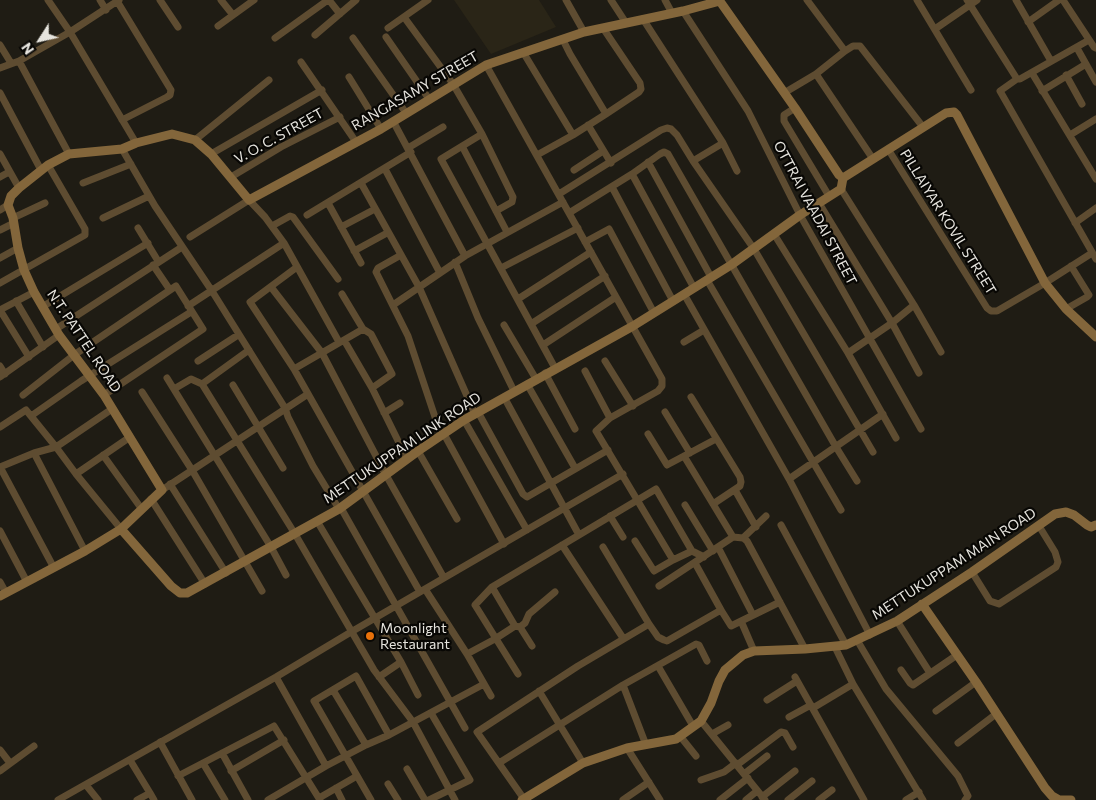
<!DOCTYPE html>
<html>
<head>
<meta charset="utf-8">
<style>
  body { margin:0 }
  #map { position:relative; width:1096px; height:800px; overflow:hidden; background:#1f1c14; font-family:Commissioner,sans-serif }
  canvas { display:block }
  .north { position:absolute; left:15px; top:15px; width:50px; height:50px; -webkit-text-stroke:4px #080704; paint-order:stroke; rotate:235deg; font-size:14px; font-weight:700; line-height:20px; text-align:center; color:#e6e4de }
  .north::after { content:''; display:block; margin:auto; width:18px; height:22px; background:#e6e4de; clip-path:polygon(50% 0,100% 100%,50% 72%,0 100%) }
</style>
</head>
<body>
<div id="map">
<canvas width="1096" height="800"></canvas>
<div class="north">N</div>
</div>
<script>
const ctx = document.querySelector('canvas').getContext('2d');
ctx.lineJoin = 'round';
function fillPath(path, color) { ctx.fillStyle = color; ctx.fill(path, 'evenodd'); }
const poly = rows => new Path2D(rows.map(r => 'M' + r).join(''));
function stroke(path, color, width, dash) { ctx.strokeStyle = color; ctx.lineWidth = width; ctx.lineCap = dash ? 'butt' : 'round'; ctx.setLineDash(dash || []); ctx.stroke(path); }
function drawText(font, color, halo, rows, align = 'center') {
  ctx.font = font + ' Commissioner,sans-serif'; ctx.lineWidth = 4.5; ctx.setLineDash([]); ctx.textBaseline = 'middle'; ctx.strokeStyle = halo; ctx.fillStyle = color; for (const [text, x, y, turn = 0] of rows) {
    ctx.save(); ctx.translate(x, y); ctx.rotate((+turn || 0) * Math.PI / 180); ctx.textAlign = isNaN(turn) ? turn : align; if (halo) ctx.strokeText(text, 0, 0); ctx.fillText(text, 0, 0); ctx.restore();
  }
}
fillPath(poly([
  [454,0,539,0,556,27,491,54]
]), '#2a2517');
stroke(poly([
  [48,0,70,32,136,143],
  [100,0,106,10],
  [160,0,178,27],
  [221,0,233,15],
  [329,0,340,14],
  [566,0,584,32],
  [611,0,626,23],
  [665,0,672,13],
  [807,0,845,51],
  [917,0,971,90],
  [967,0,1017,79],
  [1016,0,1051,61],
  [1063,0,1094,47,1096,48],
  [117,1,171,90,170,95,167,97,122,120],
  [683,11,748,111,800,215,921,429],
  [404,17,453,84,482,134,513,197,512,202,496,211],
  [643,19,723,143,737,171],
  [1028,22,1059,0],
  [218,26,254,0],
  [388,28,428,0],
  [935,29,977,0],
  [315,35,356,0],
  [386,37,429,99],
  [275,38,328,0],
  [353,38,406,113],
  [563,40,570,54,606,114],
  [1089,40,1020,79,1017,79,1000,91,1096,259],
  [0,45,11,63],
  [1077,48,1096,82],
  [523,52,573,135],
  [19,61,69,154],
  [301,62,356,142],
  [486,65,662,379,662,386,658,391,610,418,596,431,673,560,654,571,635,541],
  [0,68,19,61,70,32,119,0],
  [1032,73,1096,179],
  [816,74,873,159],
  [1066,75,1082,104],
  [349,77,381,129],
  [1042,91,1086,64],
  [0,93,41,170],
  [784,93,816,74,845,51,853,46,860,46,923,127],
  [795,108,784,115,784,121,829,196],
  [393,121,465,256],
  [588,125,611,163],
  [482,134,441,159,555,368],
  [1070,135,1096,119],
  [195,140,269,80],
  [462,146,507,232],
  [408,148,443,127],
  [122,149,155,206,212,291,285,408,288,417,313,466,339,509],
  [888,149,987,308,991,311,997,311,1045,283,1092,253],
  [0,154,19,188],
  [211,154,322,90],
  [537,155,573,135,606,114,639,92,641,89,640,83,603,28],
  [693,161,723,143],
  [648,162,711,277],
  [385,169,440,273],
  [574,170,603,151],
  [632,174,694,288],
  [0,177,9,172],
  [231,177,281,147,340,117],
  [83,183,131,164],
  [361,183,419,287,475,414],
  [612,187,673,301],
  [841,189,914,305,941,352],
  [559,194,661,130,667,128,671,129,677,135,693,161,754,249,873,452],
  [328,203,361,263],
  [819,203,892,323,919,373],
  [0,210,8,205],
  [569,213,632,174,660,154,664,152,668,154,836,447,857,481],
  [307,215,411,152],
  [13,218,45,203],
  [103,218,149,196],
  [1075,223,1096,208],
  [272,226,290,216,293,217,338,279],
  [341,227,375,209],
  [138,228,158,261],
  [0,230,14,223],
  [774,234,848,353,896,438],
  [190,237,249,200,265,217,284,243,339,342],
  [585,242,609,229,654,313],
  [354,251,387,233],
  [401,255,378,268,376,272,408,336,441,435],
  [0,258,18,248],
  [455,262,478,318,514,391],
  [153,265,170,290],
  [501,268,578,228],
  [707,280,841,510],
  [0,283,85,235,85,229,48,165],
  [271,287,322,353,386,475,444,578],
  [342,294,363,329,294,369,420,592],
  [684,294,789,479,870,635],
  [518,299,591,252],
  [16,301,43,347],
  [393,305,465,256,563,202],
  [188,306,284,243],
  [42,307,148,243],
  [1066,309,1087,297,1089,295,1071,266],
  [0,310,29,357],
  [0,310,34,292],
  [531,324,605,276],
  [504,325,536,379],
  [56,329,182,247],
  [363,329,371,334,392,374,372,388],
  [344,340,372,388,407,459],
  [684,342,704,330],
  [543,345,616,297],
  [848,353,892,323,914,305],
  [198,361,238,335],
  [605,361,633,406],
  [0,366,5,374],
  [294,369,250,302,297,267],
  [585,371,610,418],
  [545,373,575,429],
  [0,377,59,335],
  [167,378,271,547,286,575],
  [202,384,249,350],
  [527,384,575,468],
  [233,385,283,468],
  [174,389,191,379,202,384,295,534,374,670,413,722,455,800],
  [142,392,192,470,262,591],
  [23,395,74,355,176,286,203,329,104,395],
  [504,397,579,535],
  [691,397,740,477,741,482,740,486,713,504],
  [478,412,523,494,527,497,608,450],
  [665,412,690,453],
  [384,413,400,403],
  [31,416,81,381,191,312],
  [464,420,527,530],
  [0,427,26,410,56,447,76,474,121,529],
  [444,434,504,544],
  [648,434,667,465,716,439],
  [418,451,457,519],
  [34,453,85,551],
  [103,455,141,508],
  [684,456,733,537],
  [0,467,34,453,56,447,112,409],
  [0,467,54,568],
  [76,474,130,437],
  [789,479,883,414],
  [170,484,226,573],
  [162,490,308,394],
  [735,490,756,527],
  [151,499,205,584],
  [685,505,713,551],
  [341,508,465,728],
  [610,516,623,537],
  [317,521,401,662,418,695],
  [781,525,846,645],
  [0,531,27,582],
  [743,538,766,516],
  [562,545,623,638],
  [603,547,649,624,658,637,664,640,667,641,721,610,731,626,780,602],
  [718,547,753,615],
  [673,560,692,551],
  [695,563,721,610],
  [972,572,990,601,999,604,1056,567,1058,562,1055,552,1039,526],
  [0,582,6,593],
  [659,586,733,537,743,538,747,541,805,649],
  [492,587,515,626],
  [425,589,467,654,491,696],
  [741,621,754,651],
  [897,621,930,673],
  [520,627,525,623,529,614,555,592],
  [857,640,886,689,958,776,968,796,965,800],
  [835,647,853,684,923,800],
  [467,654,495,639,515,626,520,627,532,646],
  [658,666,693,726],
  [901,670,910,683,913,685,957,655],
  [518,674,475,605,492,587,656,489,692,551,704,557],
  [276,677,326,766],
  [379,677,401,662],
  [795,677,864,800],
  [623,685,646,745],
  [333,690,366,745],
  [539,691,583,763],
  [767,700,797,681],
  [813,708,853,684],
  [936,711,976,682],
  [789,717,811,705],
  [701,721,765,800],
  [712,734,728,725],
  [680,736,696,756],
  [160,742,192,800],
  [958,743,996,714],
  [627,748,660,800],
  [0,750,10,763],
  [222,753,248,800],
  [130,760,150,793],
  [203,763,225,800],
  [499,763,623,685,696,644,699,645,707,661],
  [737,765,781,732,785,733,793,747],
  [407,769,425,800],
  [0,771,34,746],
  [231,771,284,740],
  [744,774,767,756],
  [178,776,274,726,320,800],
  [701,780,724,772,736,763],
  [388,784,398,800],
  [86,785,98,800],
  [336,788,342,800],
  [762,797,795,771],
  [319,798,357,776],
  [524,799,477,732,578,666,649,624],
  [58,800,276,677,351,632,623,474],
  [137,800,150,793,154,800],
  [268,800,326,766,366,745,389,735,484,684],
  [371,800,314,701,356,676,389,735],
  [429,800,470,780,431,713],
  [623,800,649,782],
  [720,800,748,778],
  [746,800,757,791],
  [788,800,812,781],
  [819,800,832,790],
  [906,800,919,792]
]), '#5e4c31', 7);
stroke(poly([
  [719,0,795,108,839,175,843,178],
  [843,178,946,113,954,112,957,115,1045,283,1066,309,1096,337],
  [121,529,171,586,180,593,187,593,339,509,418,451,464,420,633,326,731,265,800,215,841,189,843,178],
  [0,596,85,551,121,529,162,490,104,395,59,335,34,292,24,270,18,248,13,218,8,205,11,196,19,188,48,165,69,154,122,149,136,143,172,134,195,140,211,154,249,200,381,129,486,65,584,32,683,11,720,1],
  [922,604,976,682,1045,788,1052,796,1059,800,1071,800],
  [522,800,583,763,627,748,676,739,701,721,711,703,719,681,725,670,743,655,754,651,805,649,846,645,897,621,972,572,1055,514,1066,512,1074,515,1087,525,1091,527,1096,525]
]), '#83663b', 9);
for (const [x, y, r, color] of [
  [370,636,5,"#e8710a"]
]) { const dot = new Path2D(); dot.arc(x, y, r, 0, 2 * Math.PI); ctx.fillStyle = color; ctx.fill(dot); stroke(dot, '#080704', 2); }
drawText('14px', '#e6e4de', '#080704', [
  ["RANGASAMY STREET",415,91,-30],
  ["V. O. C. STREET",279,136,-29],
  ["OTTRAI VAADAI STREET",815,213,62],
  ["PILLAIYAR KOVIL STREET",948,222,58],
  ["N.T. PATTEL ROAD",84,341,56],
  ["METTUKUPPAM LINK ROAD",402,448,-34],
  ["METTUKUPPAM MAIN ROAD",954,564,-33]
]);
drawText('14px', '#e6e4de', '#080704', [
  ["Moonlight",380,628],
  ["Restaurant",380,644]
], 'left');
</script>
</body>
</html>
